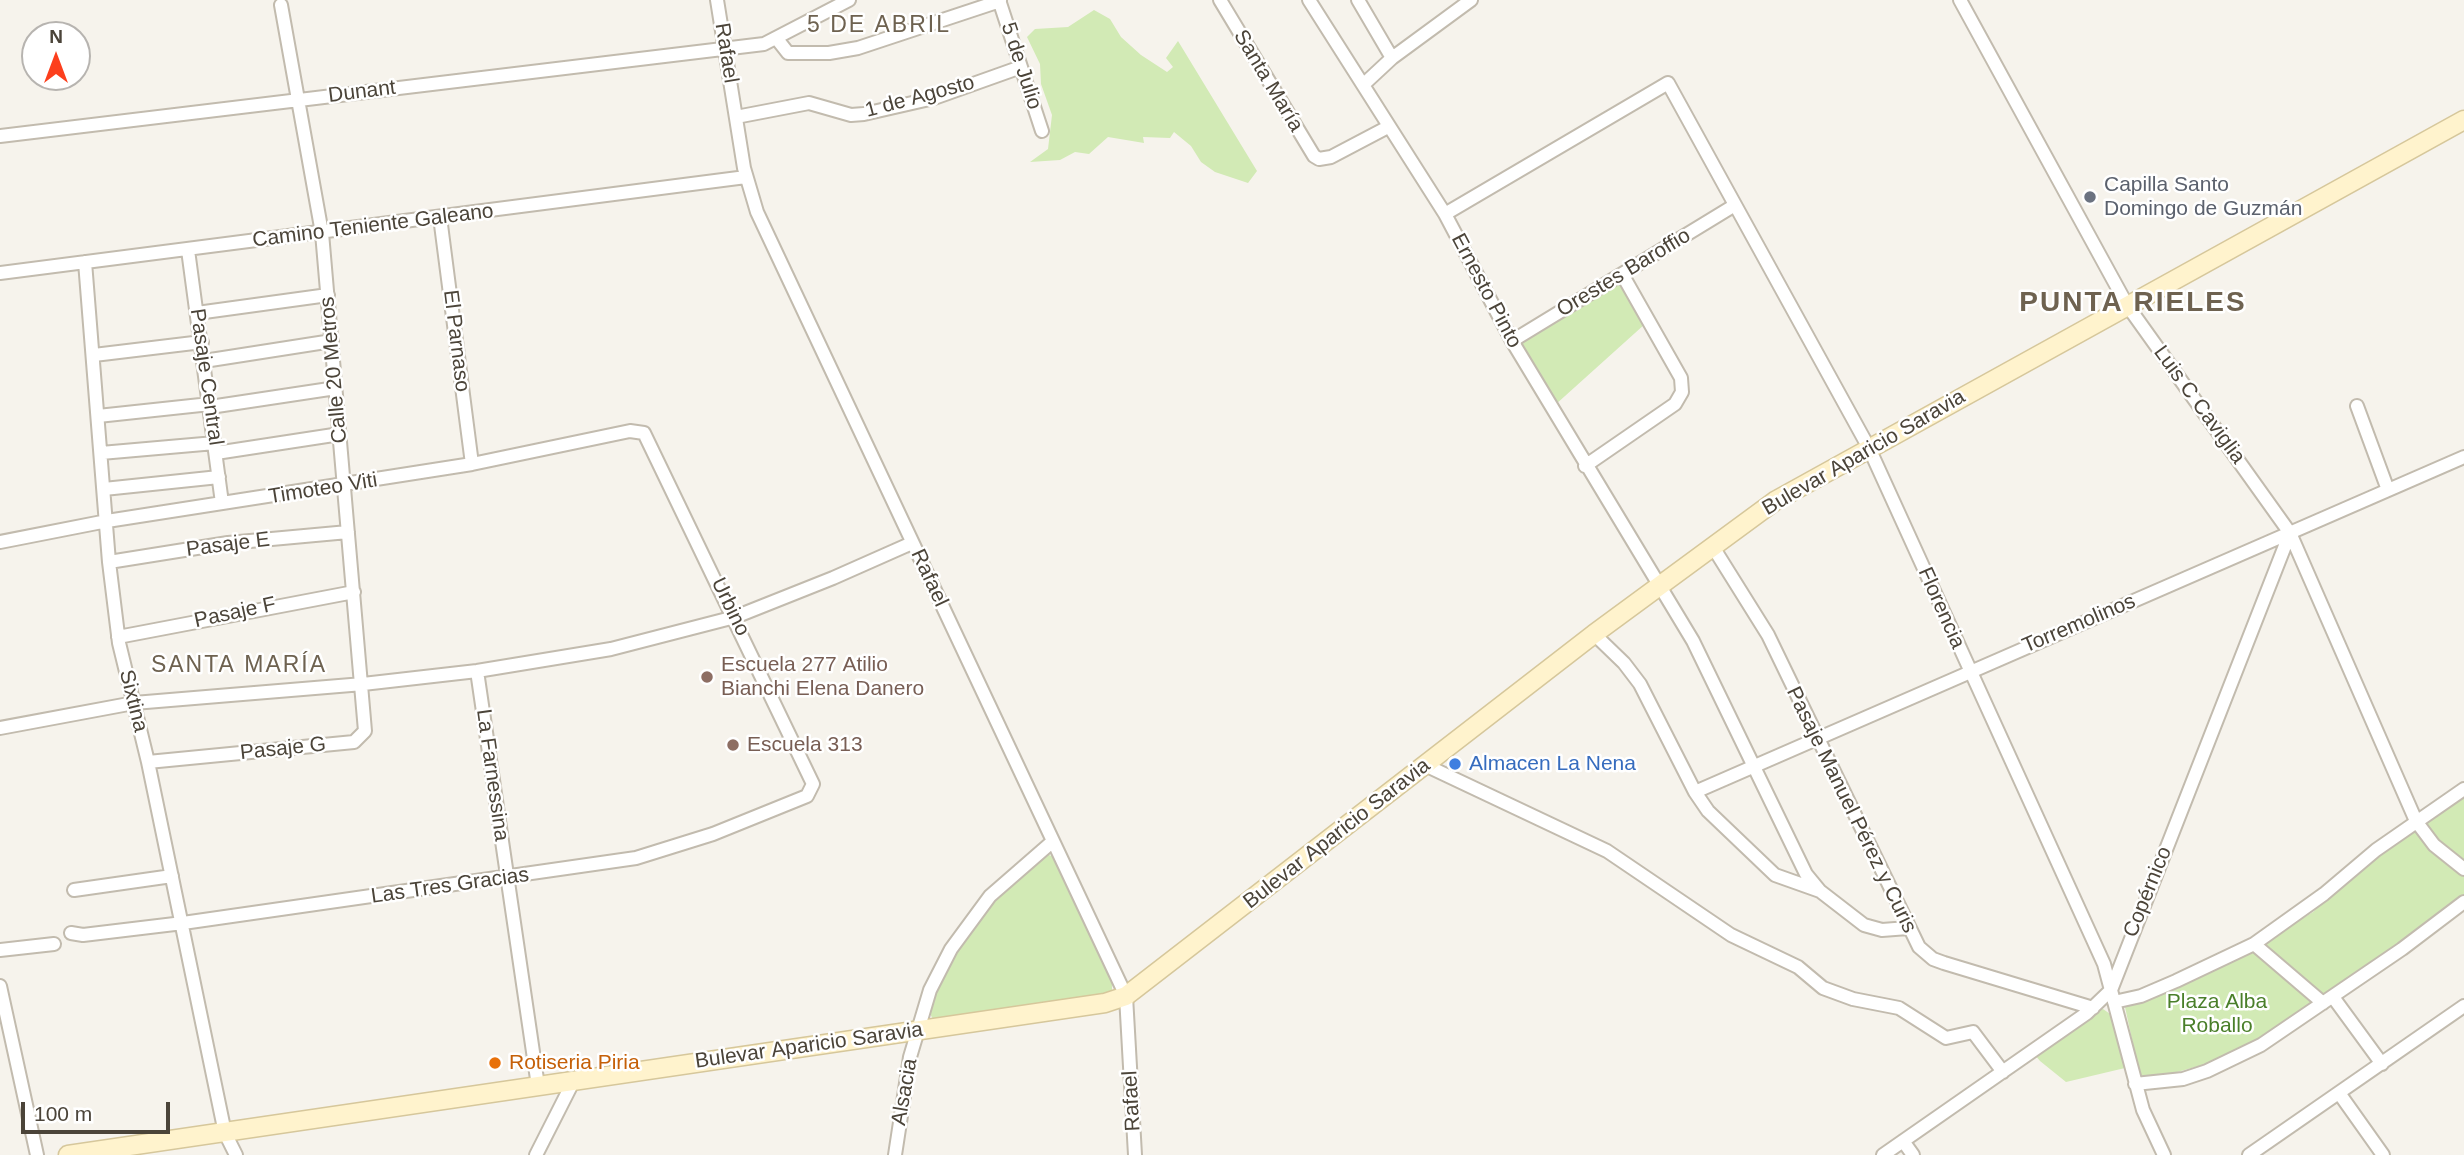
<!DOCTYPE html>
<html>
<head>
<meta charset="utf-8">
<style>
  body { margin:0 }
  #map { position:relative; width:2464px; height:1155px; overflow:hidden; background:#f6f3ec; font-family:Helvetica,sans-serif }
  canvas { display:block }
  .north { position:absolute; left:21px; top:21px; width:70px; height:70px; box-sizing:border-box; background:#fff; border:2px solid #b7b4b0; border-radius:50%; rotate:0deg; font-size:19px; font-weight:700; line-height:28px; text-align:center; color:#4b4439 }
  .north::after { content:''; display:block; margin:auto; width:24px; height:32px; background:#fc3f1d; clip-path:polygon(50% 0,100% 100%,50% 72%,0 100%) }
  .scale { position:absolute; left:21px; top:1102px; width:149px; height:32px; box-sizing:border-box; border:4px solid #4b4439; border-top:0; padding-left:9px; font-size:21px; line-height:24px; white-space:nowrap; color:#4b4439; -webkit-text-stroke:5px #fff; paint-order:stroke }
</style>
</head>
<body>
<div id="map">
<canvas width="2464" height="1155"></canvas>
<div class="north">N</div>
<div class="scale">100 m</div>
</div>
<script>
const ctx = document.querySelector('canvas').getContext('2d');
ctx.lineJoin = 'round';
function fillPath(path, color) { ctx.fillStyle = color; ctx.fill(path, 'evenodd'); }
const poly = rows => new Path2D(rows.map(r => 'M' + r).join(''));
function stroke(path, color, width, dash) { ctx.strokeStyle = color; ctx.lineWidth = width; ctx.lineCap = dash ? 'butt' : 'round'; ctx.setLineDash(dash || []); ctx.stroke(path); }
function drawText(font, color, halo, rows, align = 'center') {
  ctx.font = font + ' Helvetica,sans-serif'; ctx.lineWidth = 5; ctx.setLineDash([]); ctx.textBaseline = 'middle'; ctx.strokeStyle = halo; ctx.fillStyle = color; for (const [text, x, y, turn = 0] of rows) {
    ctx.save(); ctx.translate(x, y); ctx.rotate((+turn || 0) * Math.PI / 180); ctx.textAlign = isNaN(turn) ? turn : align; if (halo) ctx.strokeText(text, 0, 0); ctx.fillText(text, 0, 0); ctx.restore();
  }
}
fillPath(poly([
  [1094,10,1110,19,1121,37,1141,55,1167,72,1173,67,1166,58,1178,41,1257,171,1248,183,1215,172,1201,162,1191,146,1174,132,1170,138,1143,137,1144,143,1108,137,1089,154,1075,152,1060,160,1030,162,1048,149,1052,115,1041,84,1040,64,1027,37,1035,29,1068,27],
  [1621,282,1645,324,1555,405,1522,349,1522,340],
  [2464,795,2464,895,2272,1034,2206,1064,2152,1079,2140,1077,2125,1007,2250,951,2313,912,2331,893,2415,827],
  [1047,854,1056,858,1112,980,1112,992,1107,996,938,1022,933,1019,930,1014,932,1003,956,950,995,898],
  [2103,1009,2113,1016,2125,1068,2066,1082,2040,1061,2035,1055,2095,1010]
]), '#d2eab5');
const street = poly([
  [717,0,744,168,757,212,1126,996,1135,1155],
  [999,0,1042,131],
  [1220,0,1314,156,1319,159,1331,157,1388,127],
  [1309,0,1445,214,1512,341,1693,641,1806,874,1820,891],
  [1358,0,1392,58],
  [1960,0,2127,305,2290,533,2416,821,2434,845,2464,869],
  [777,39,788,53,829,53,858,48,1000,1],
  [1363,85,1392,58,1471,0],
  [736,117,809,103,851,115,864,114,934,98,1021,67],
  [0,136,764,44,849,0],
  [1445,214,1668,83,1869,448,2104,964,2143,1110,2164,1155],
  [440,217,472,464],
  [188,250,222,503],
  [85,262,109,562,119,643,148,762,225,1133,236,1155],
  [0,273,746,177],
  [197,313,328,295],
  [1512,341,1735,205],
  [94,355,202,342],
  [204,361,332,341],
  [2357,406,2388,490],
  [210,407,336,388],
  [98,416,210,404],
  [101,453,215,443],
  [216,453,340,434],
  [1585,466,1675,404,1682,392,1681,378,1622,274],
  [104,489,219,477],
  [0,542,107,521,472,464,630,431,644,433,813,784,807,796,713,834,636,858,183,923,83,935,71,933],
  [1713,547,1768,635,1919,947,1933,959,1944,963,2093,1008],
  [109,562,228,543,348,532],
  [1594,634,1624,663,1640,684,1695,792,1708,811,1775,875,1820,891,1864,925,1882,930,1908,928],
  [118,637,354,592],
  [477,671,538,1086],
  [0,728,134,703,363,684,477,671,611,649,735,617,833,578,912,543],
  [148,762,354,742,365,731,322,233,281,5],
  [1425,765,1607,851,1731,935,1798,967,1823,988,1853,999,1899,1008,1946,1038,1973,1032,2003,1072],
  [1695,792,2464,457],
  [74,890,172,876],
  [2254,944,2323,1003],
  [0,950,54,944],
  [0,986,37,1155],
  [2333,997,2382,1064],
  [2114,1002,2141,996,2176,981,2254,944,2324,894,2376,850,2464,789],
  [2135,1084,2183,1079,2207,1071,2261,1045,2402,949,2464,902],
  [2339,1093,2383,1155],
  [1903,1141,1913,1155],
  [536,1155,574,1080],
  [895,1155,910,1057,930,990,951,949,990,896,1052,842],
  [1883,1155,2087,1013,2111,990,2290,533],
  [2249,1155,2464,1006]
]);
const secondary = poly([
  [68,1155,1105,1003,1126,996,1594,634,1775,501,2464,120]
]);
stroke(street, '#c2bbae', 16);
stroke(secondary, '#d6c79b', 21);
stroke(street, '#fff', 12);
stroke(secondary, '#fff3cd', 18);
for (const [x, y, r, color] of [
  [2090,197,7,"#6b7280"],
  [707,677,7,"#8d6e63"],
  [733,745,7,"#8d6e63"],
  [1455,764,7,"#3f7fe0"],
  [495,1063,7,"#e8710a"]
]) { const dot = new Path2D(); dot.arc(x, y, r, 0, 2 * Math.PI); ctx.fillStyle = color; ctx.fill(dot); stroke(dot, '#fff', 2.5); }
drawText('21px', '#4b4439', '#fff', [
  ["Rafael",726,53,81],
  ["5 de Julio",1021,66,72],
  ["Santa María",1268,81,59],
  ["Dunant",362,92,-7],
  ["1 de Agosto",920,97,-15],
  ["Camino Teniente Galeano",373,226,-7],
  ["Orestes Baroffio",1624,273,-31],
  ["Ernesto Pinto",1486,291,62],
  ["El Parnaso",456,341,83],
  ["Calle 20 Metros",334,370,-95],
  ["Pasaje Central",206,377,82],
  ["Luis C Caviglia",2199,405,54],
  ["Bulevar Aparicio Saravia",1864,453,-30],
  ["Timoteo Viti",323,489,-9],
  ["Pasaje E",228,545,-7],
  ["Rafael",929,578,65],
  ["Urbino",730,607,64],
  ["Florencia",1941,608,66],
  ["Pasaje F",235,613,-12],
  ["Torremolinos",2079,624,-23],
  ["Sixtina",133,701,76],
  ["Pasaje G",283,749,-6],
  ["La Farnessina",492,775,82],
  ["Pasaje Manuel Pérez y Curis",1851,810,64],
  ["Bulevar Aparicio Saravia",1337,834,-38],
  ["Las Tres Gracias",450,886,-8],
  ["Copérnico",2148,892,-68],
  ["Bulevar Aparicio Saravia",809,1046,-8],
  ["Alsacia",905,1092,-80],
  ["Rafael",1132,1101,-93]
]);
drawText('21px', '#5b616d', '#fff', [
  ["Capilla Santo",2104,185],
  ["Domingo de Guzmán",2104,209]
], 'left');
drawText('21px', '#785e54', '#fff', [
  ["Escuela 277 Atilio",721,665],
  ["Bianchi Elena Danero",721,689],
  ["Escuela 313",747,745]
], 'left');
drawText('21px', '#366cbe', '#fff', [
  ["Almacen La Nena",1469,764]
], 'left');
drawText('21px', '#4a7f2a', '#fff', [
  ["Plaza Alba",2217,1002],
  ["Roballo",2217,1026]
]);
drawText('21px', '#c56008', '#fff', [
  ["Rotiseria Piria",509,1063]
], 'left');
ctx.letterSpacing = '2px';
drawText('23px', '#6e6250', '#fff', [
  ["5 DE ABRIL",879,26],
  ["SANTA MARÍA",239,666]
]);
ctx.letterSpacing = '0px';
ctx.letterSpacing = '2px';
drawText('bold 28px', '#6e6250', '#fff', [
  ["PUNTA RIELES",2133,303]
]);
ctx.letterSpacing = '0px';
</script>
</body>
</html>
